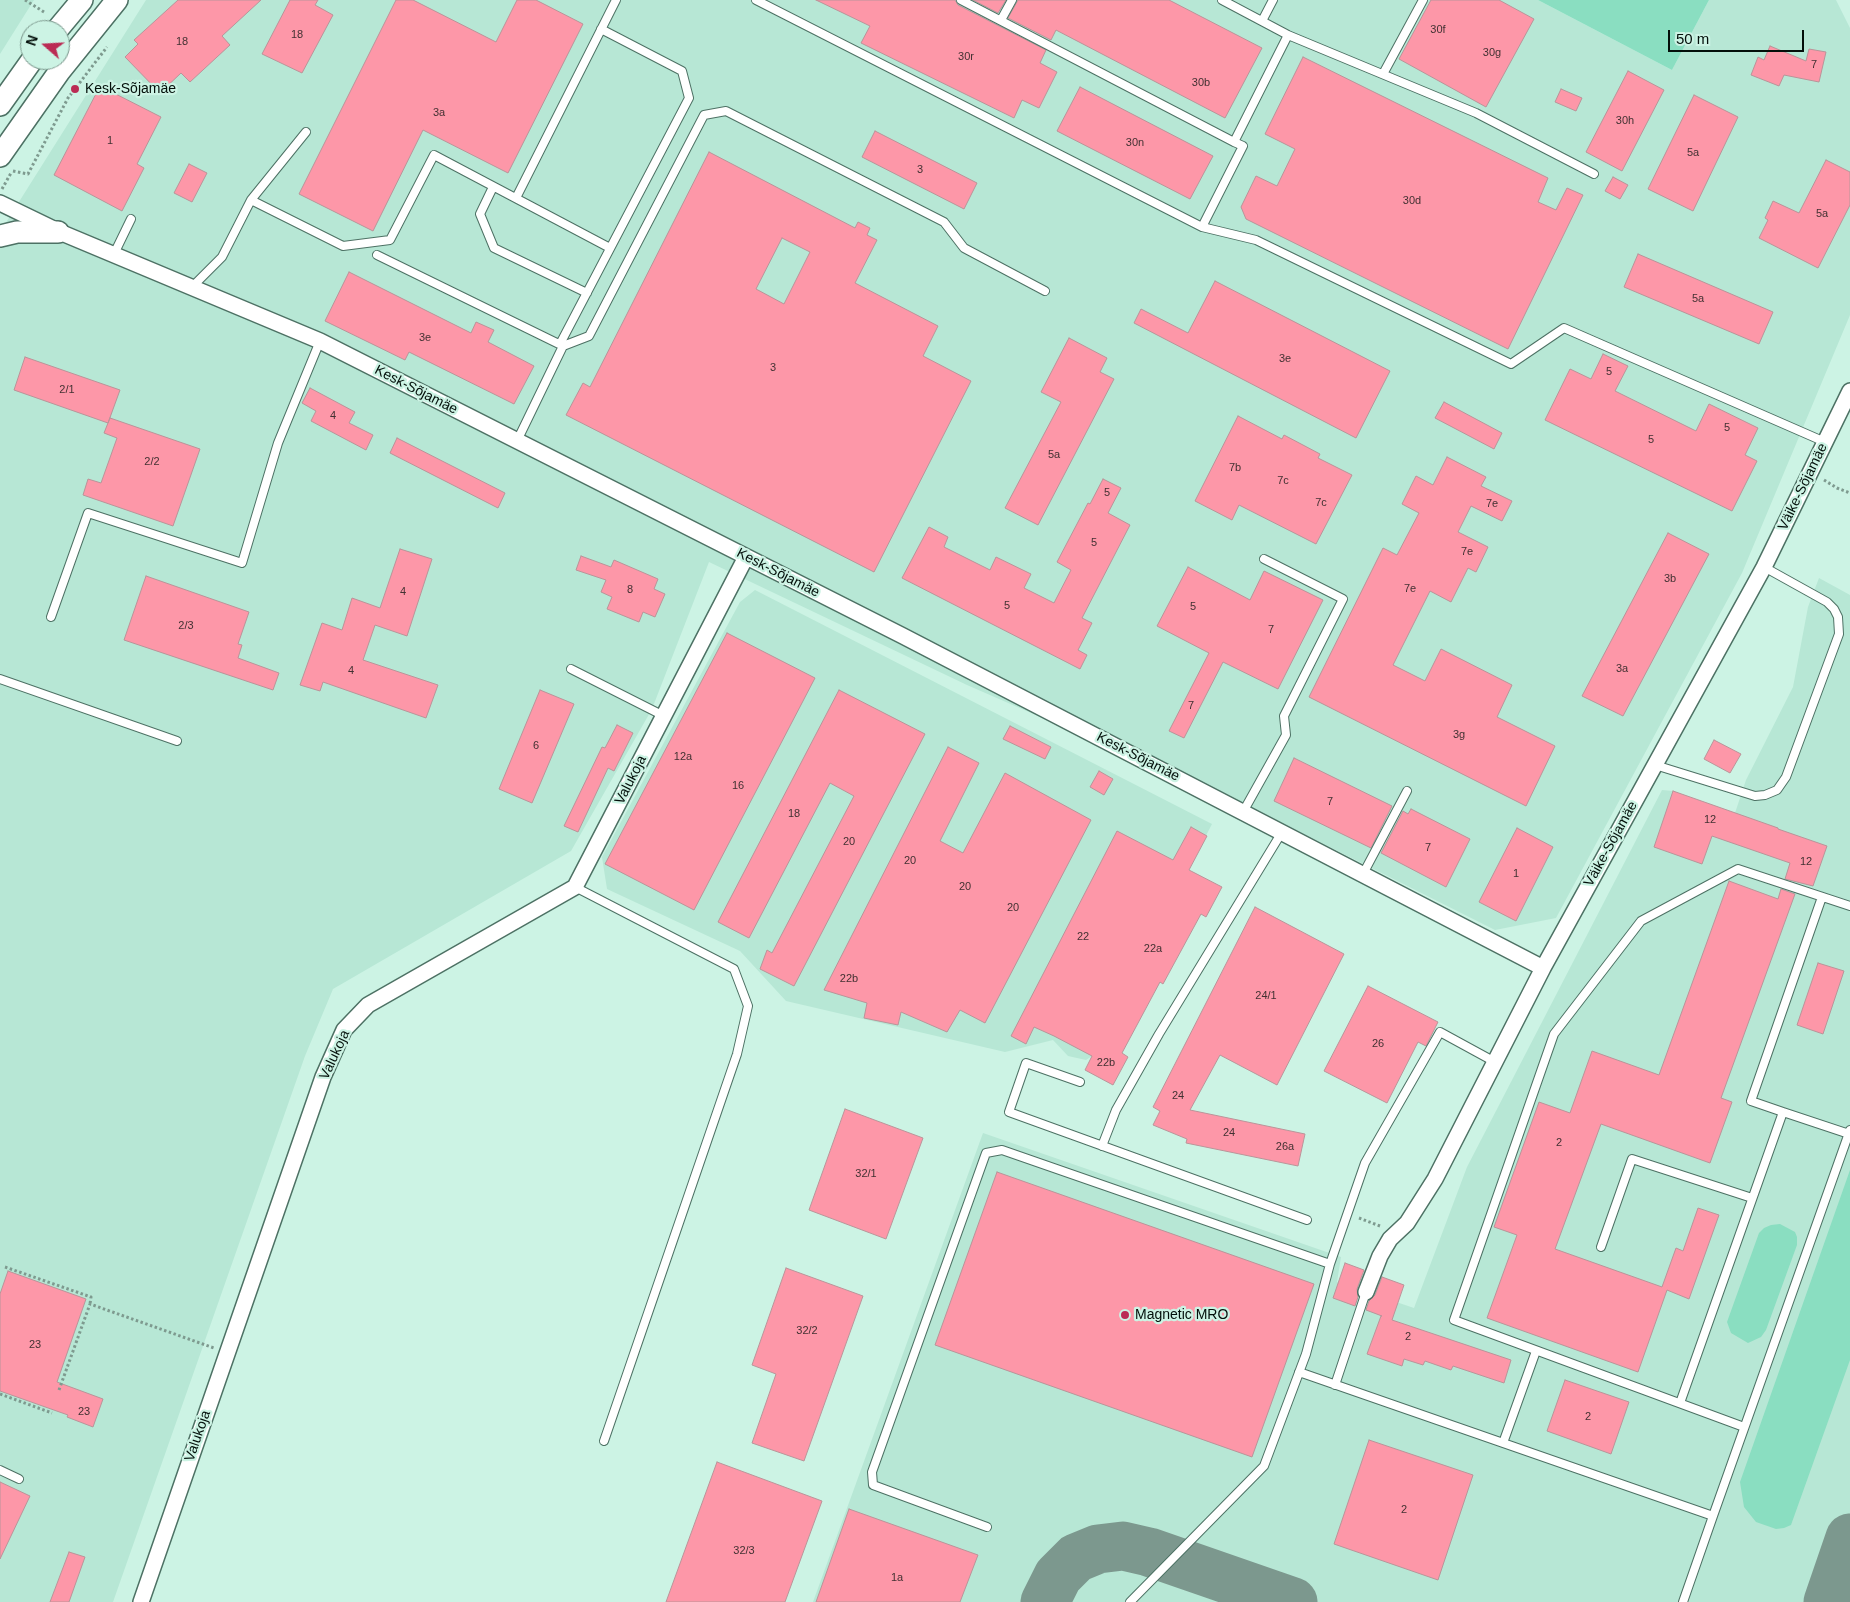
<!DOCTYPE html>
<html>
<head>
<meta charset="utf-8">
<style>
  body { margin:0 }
  #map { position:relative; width:1850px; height:1602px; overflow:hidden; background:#ccf3e4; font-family:Arial,sans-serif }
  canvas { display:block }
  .north { position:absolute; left:20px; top:20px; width:50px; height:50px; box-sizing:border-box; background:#ccf3e4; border:1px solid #7c988d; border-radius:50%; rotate:289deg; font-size:14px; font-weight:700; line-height:20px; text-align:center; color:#030f0a }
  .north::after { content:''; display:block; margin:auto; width:18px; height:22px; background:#bb2b54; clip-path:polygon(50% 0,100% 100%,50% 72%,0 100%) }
  .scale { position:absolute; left:1668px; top:30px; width:136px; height:22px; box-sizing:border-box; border:2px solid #030f0a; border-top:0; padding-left:6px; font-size:15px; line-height:18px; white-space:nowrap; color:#030f0a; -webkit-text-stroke:4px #ccf3e4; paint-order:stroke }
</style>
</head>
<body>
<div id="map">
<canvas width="1850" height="1602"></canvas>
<div class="north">N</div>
<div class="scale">50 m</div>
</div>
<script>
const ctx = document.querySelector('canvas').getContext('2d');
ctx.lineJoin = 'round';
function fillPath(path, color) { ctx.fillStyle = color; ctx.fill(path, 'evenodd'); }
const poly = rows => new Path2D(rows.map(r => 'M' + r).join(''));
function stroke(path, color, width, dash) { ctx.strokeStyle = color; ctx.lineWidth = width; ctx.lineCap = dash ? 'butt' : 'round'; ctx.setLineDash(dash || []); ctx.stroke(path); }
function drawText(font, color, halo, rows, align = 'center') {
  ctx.font = font + ' Arial,sans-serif'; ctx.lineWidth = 4.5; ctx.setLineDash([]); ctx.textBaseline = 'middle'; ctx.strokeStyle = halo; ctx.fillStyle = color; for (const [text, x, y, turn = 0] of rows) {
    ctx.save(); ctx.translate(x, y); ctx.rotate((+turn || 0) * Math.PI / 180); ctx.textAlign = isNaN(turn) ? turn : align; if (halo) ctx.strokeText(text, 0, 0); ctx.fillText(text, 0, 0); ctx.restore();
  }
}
fillPath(poly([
  [0,0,34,0,0,54],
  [146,0,1538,0,1672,70,1709,0,1836,0,1850,28,1850,315,1742,573,1556,918,1495,930,1276,820,967,685,709,562,652,709,571,851,333,989,305,1056,113,1602,0,1602,0,232],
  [1819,578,1850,595,1850,1602,813,1602,983,1133,1341,1257,1337,1282,1414,1308,1467,1167,1662,790,1673,791,1735,813,1746,780,1793,687,1808,607],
  [755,590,1212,824,1092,1056,1086,1060,1068,1056,1053,1040,1005,1052,786,1001,740,951,607,889,602,857,740,602]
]), '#b7e7d5');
fillPath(poly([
  [1538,0,1709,0,1672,70],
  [1850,1170,1850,1360,1791,1525,1784,1528,1776,1529,1756,1522,1744,1507,1740,1482],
  [1780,1224,1795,1232,1797,1237,1797,1245,1766,1330,1761,1337,1748,1343,1731,1333,1727,1322,1759,1233,1764,1228,1771,1225]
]), '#8adec1');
stroke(poly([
  [1045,1602,1058,1576,1076,1558,1098,1549,1123,1546,1149,1552,1293,1602],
  [1828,1602,1850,1538]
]), '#7c988e', 49);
const building = poly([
  [178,0,261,0,222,36,230,45,190,82,181,73,160,93,125,57,138,44,134,40,178,0],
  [290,0,318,0,315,5,333,15,302,73,262,54,290,0],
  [396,0,413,0,496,42,517,0,536,0,583,24,508,173,423,130,373,231,299,194,396,0],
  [816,0,955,0,958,5,1046,50,1040,63,1057,72,1039,108,1022,100,1014,118,861,43,870,26,816,0],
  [973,0,1006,0,998,13,973,0],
  [1018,0,1169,0,1262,48,1225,118,1056,30,1051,40,1008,18,1018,0],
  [1431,0,1499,0,1534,19,1486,107,1399,59,1431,0],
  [1770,46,1806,61,1809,49,1826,52,1819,82,1784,75,1779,86,1751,75,1758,57,1764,60,1770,46],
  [1303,57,1548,178,1538,202,1556,210,1567,188,1583,195,1508,349,1246,219,1241,207,1256,176,1277,186,1295,149,1265,134,1303,57],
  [1628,71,1664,90,1622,171,1586,152,1628,71],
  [100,86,161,117,137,164,144,168,122,211,54,175,100,86],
  [1080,87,1213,156,1190,199,1057,131,1080,87],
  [1561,89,1582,98,1576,111,1555,102,1561,89],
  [1694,95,1738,117,1693,211,1648,189,1694,95],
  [875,131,977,183,964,209,862,157,875,131],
  [709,152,855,228,858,222,870,228,867,235,877,240,855,283,938,326,923,356,971,381,874,572,566,415,583,383,590,387,709,152],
  [782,238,810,252,784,304,756,289,782,238],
  [1826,160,1850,172,1850,205,1818,268,1759,238,1768,220,1765,218,1773,201,1799,213,1826,160],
  [189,164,207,173,192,202,174,193,189,164],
  [1613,177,1628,185,1620,199,1605,191,1613,177],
  [1638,254,1773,312,1759,344,1624,287,1638,254],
  [349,272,471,333,476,322,494,330,488,342,534,366,514,404,409,352,405,360,325,321,349,272],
  [1215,281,1390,371,1356,438,1134,323,1141,309,1188,333,1215,281],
  [1069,338,1107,358,1100,372,1114,379,1038,525,1005,508,1061,402,1041,392,1069,338],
  [1603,354,1628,366,1615,391,1696,431,1709,404,1758,428,1745,455,1757,461,1732,511,1545,420,1570,369,1591,379,1603,354],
  [25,357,120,390,108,423,14,390,25,357],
  [310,388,355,412,349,423,373,435,366,450,311,421,316,411,302,403,310,388],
  [1444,402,1502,433,1494,449,1435,418,1444,402],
  [1238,416,1282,439,1284,435,1320,454,1318,458,1352,475,1316,544,1239,505,1232,520,1195,501,1238,416],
  [110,418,200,449,173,526,83,495,88,479,101,483,117,438,104,433,110,418],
  [397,438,505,493,498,508,390,453,397,438],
  [1447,457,1486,477,1481,486,1512,501,1502,521,1471,506,1458,532,1488,547,1476,572,1468,568,1451,602,1430,591,1393,665,1425,681,1441,649,1512,685,1497,717,1555,746,1526,806,1309,697,1383,548,1397,555,1419,513,1402,504,1416,476,1433,485,1447,457],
  [1103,479,1121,488,1108,513,1130,525,1082,618,1092,623,1078,650,1087,655,1080,669,902,578,929,527,948,537,944,547,990,570,996,557,1031,574,1024,588,1054,603,1071,570,1057,562,1088,503,1090,504,1103,479],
  [1668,533,1709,554,1623,716,1582,696,1668,533],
  [400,549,432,559,407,636,375,625,363,660,438,685,426,718,323,682,320,691,300,685,322,623,342,630,352,598,380,608,400,549],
  [581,556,611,567,614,560,658,579,654,589,665,594,655,617,643,612,639,622,607,609,612,597,601,592,606,580,576,570,581,556],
  [1188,567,1250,600,1264,571,1323,600,1278,689,1223,662,1184,738,1169,731,1209,653,1157,626,1188,567],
  [146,576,249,612,238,644,242,645,238,658,279,673,273,690,124,640,146,576],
  [727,633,815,678,694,910,605,864,727,633],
  [540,690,574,704,532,803,499,789,540,690],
  [839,690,925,734,794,986,760,969,767,950,772,953,854,796,830,783,749,938,718,922,839,690],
  [617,725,633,733,614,771,608,768,578,832,564,826,602,747,605,748,617,725],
  [1010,726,1051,747,1045,759,1003,739,1010,726],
  [1714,740,1741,754,1730,773,1704,759,1714,740],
  [948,747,979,763,940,841,963,853,1005,773,1091,820,985,1023,960,1010,947,1032,901,1012,898,1025,864,1018,867,1003,824,990,948,747],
  [1294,758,1392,806,1371,848,1274,801,1294,758],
  [1099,771,1113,779,1104,795,1090,787,1099,771],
  [1673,791,1778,828,1778,829,1827,846,1813,886,1785,879,1790,863,1712,836,1702,864,1654,847,1673,791],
  [1411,809,1470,839,1446,887,1381,853,1403,811,1408,814,1411,809],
  [1191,827,1207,836,1189,870,1222,887,1206,917,1201,914,1163,984,1160,982,1122,1053,1128,1057,1113,1085,1085,1070,1092,1056,1054,1036,1034,1027,1026,1044,1011,1036,1117,831,1173,860,1191,827],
  [1517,828,1553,847,1516,921,1479,902,1517,828],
  [1729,881,1778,899,1781,889,1795,894,1721,1098,1732,1102,1710,1163,1601,1124,1555,1249,1662,1287,1676,1248,1683,1251,1698,1208,1719,1215,1689,1299,1667,1290,1638,1372,1487,1318,1517,1235,1494,1227,1539,1102,1570,1113,1592,1051,1659,1075,1729,881],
  [1255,907,1344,954,1277,1085,1220,1055,1190,1110,1305,1134,1298,1166,1186,1143,1187,1139,1153,1125,1160,1111,1153,1107,1255,907],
  [1818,963,1844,971,1823,1034,1797,1025,1818,963],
  [1368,986,1438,1022,1426,1046,1418,1042,1387,1103,1324,1071,1368,986],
  [845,1109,923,1138,886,1239,809,1210,845,1109],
  [997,1172,1314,1284,1252,1457,935,1345,997,1172],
  [1345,1263,1364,1270,1357,1289,1358,1297,1355,1306,1333,1298,1345,1263],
  [786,1268,863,1296,804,1461,752,1443,776,1374,752,1365,786,1268],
  [8,1271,86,1299,57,1382,103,1399,93,1427,67,1417,68,1415,0,1391,0,1294,8,1271],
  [1382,1277,1404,1285,1392,1320,1511,1360,1504,1383,1453,1366,1451,1370,1425,1361,1423,1365,1404,1359,1402,1366,1367,1354,1381,1316,1382,1316,1366,1310,1369,1301,1375,1295,1382,1277],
  [1565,1380,1629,1402,1611,1454,1547,1431,1565,1380],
  [1369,1440,1473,1475,1438,1580,1334,1544,1369,1440],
  [717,1462,822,1501,785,1602,666,1602,717,1462],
  [0,1482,30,1496,0,1559,0,1482],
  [849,1509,978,1555,960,1602,816,1602,849,1509],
  [69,1552,85,1557,69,1602,50,1602,69,1552]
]);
fillPath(building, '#fd97a8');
stroke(building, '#ba9499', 1);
const lane = poly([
  [756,0,1202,227,1256,240,1511,364,1564,328,1825,442],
  [961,0,1234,142],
  [1222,0,1288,35,1476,113,1594,174],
  [1001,20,1012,0],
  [1262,21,1273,0],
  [1383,74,1423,0],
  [493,187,480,214,494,248,587,293],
  [516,198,616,0],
  [251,200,343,246,390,240,434,155,610,248],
  [1202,227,1243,146,1234,142,1288,35],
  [114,254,131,219],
  [377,255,563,346,517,441],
  [192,287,222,257,251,200,306,132],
  [560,344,689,98,682,71,601,29],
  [563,346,589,336,704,115,726,111,944,222,964,248,1045,291],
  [51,617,88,513,242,563,278,443,320,341],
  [571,669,664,716],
  [0,679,177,741],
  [1655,765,1755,796,1765,795,1777,790,1786,777,1839,634,1838,617,1834,609,1827,602,1764,567],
  [1243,812,1286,735,1284,716,1343,599,1264,559],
  [1363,874,1407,791],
  [575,887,734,969,748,1006,737,1054,604,1441],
  [1080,1082,1026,1063,1009,1112,1307,1220],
  [1783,1112,1751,1101,1822,897],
  [1102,1146,1116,1110,1159,1034,1282,832],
  [1601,1247,1632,1159,1752,1198],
  [1330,1264,1365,1163,1440,1032,1495,1062],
  [1299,1372,1713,1516,1850,1130],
  [1335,1385,1366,1292],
  [1680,1403,1783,1112,1849,1134],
  [1744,1427,1454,1320,1554,1034,1641,921,1738,869,1850,906],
  [1503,1443,1536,1351],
  [0,1470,19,1479],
  [987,1527,873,1485,872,1472,986,1153,1002,1150,1330,1264,1306,1354,1264,1466,1130,1602],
  [1683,1602,1713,1516]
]);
const street = poly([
  [0,203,62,233,320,341,903,636,1543,968],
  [1366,1292,1380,1256,1390,1239,1407,1223,1435,1179,1543,968,1764,567,1850,391],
  [141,1602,323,1077,344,1030,368,1005,575,887,746,557]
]);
const secondary = poly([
  [57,30,82,0],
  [0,105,32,60],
  [0,156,59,72,117,0],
  [0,236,17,232,58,232]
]);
stroke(lane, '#4d7164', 10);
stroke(street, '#4d7164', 18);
stroke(secondary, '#4d7164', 24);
stroke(poly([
  [25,0,44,12],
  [13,171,28,174,68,98,107,47],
  [2,189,11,173],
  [1824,480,1837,488,1850,493],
  [1359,1218,1380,1226],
  [5,1267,91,1297,90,1304],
  [59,1390,90,1304,214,1348],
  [0,1394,52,1413]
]), '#7e9a8f', 3, [2.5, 2.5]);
stroke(lane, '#fff', 8);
stroke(street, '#fff', 15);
stroke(secondary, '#fff', 21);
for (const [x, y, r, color] of [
  [75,89,5,"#bb2b54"],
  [1125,1315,5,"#bb2b54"]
]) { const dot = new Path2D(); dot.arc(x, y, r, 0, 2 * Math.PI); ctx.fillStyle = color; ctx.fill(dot); stroke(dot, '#ccf3e4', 2); }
drawText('11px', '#423132', null, [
  ["30f",1438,30],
  ["18",297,35],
  ["18",182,42],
  ["30g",1492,53],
  ["30r",966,57],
  ["7",1814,65],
  ["30b",1201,83],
  ["3a",439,113],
  ["30h",1625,121],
  ["1",110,141],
  ["30n",1135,143],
  ["5a",1693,153],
  ["3",920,170],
  ["30d",1412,201],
  ["5a",1822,214],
  ["5a",1698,299],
  ["3e",425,338],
  ["3e",1285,359],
  ["3",773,368],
  ["5",1609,372],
  ["2/1",67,390],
  ["4",333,416],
  ["5",1727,428],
  ["5",1651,440],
  ["5a",1054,455],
  ["2/2",152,462],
  ["7b",1235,468],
  ["7c",1283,481],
  ["5",1107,493],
  ["7c",1321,503],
  ["7e",1492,504],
  ["5",1094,543],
  ["7e",1467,552],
  ["3b",1670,579],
  ["7e",1410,589],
  ["8",630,590],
  ["4",403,592],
  ["5",1007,606],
  ["5",1193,607],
  ["2/3",186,626],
  ["7",1271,630],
  ["3a",1622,669],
  ["4",351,671],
  ["7",1191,706],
  ["3g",1459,735],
  ["6",536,746],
  ["12a",683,757],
  ["16",738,786],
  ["7",1330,802],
  ["18",794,814],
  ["12",1710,820],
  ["20",849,842],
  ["7",1428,848],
  ["20",910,861],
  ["12",1806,862],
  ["1",1516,874],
  ["20",965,887],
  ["20",1013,908],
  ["22",1083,937],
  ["22a",1153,949],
  ["22b",849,979],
  ["24/1",1266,996],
  ["26",1378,1044],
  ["22b",1106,1063],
  ["24",1178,1096],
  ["24",1229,1133],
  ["2",1559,1143],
  ["26a",1285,1147],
  ["32/1",866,1174],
  ["32/2",807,1331],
  ["2",1408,1337],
  ["23",35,1345],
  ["23",84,1412],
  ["2",1588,1417],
  ["2",1404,1510],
  ["32/3",744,1551],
  ["1a",897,1578]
]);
drawText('14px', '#030f0a', '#ccf3e4', [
  ["Kesk-Sõjamäe",85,89],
  ["Magnetic MRO",1135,1315]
], 'left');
drawText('14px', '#030f0a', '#ccf3e4', [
  ["Kesk-Sõjamäe",416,390,27],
  ["Väike-Sõjamäe",1803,487,-64],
  ["Kesk-Sõjamäe",778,573,27],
  ["Kesk-Sõjamäe",1138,757,27],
  ["Valukoja",631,780,-63],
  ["Väike-Sõjamäe",1611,844,-61],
  ["Valukoja",335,1055,-65],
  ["Valukoja",198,1436,-71]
]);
</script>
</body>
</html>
